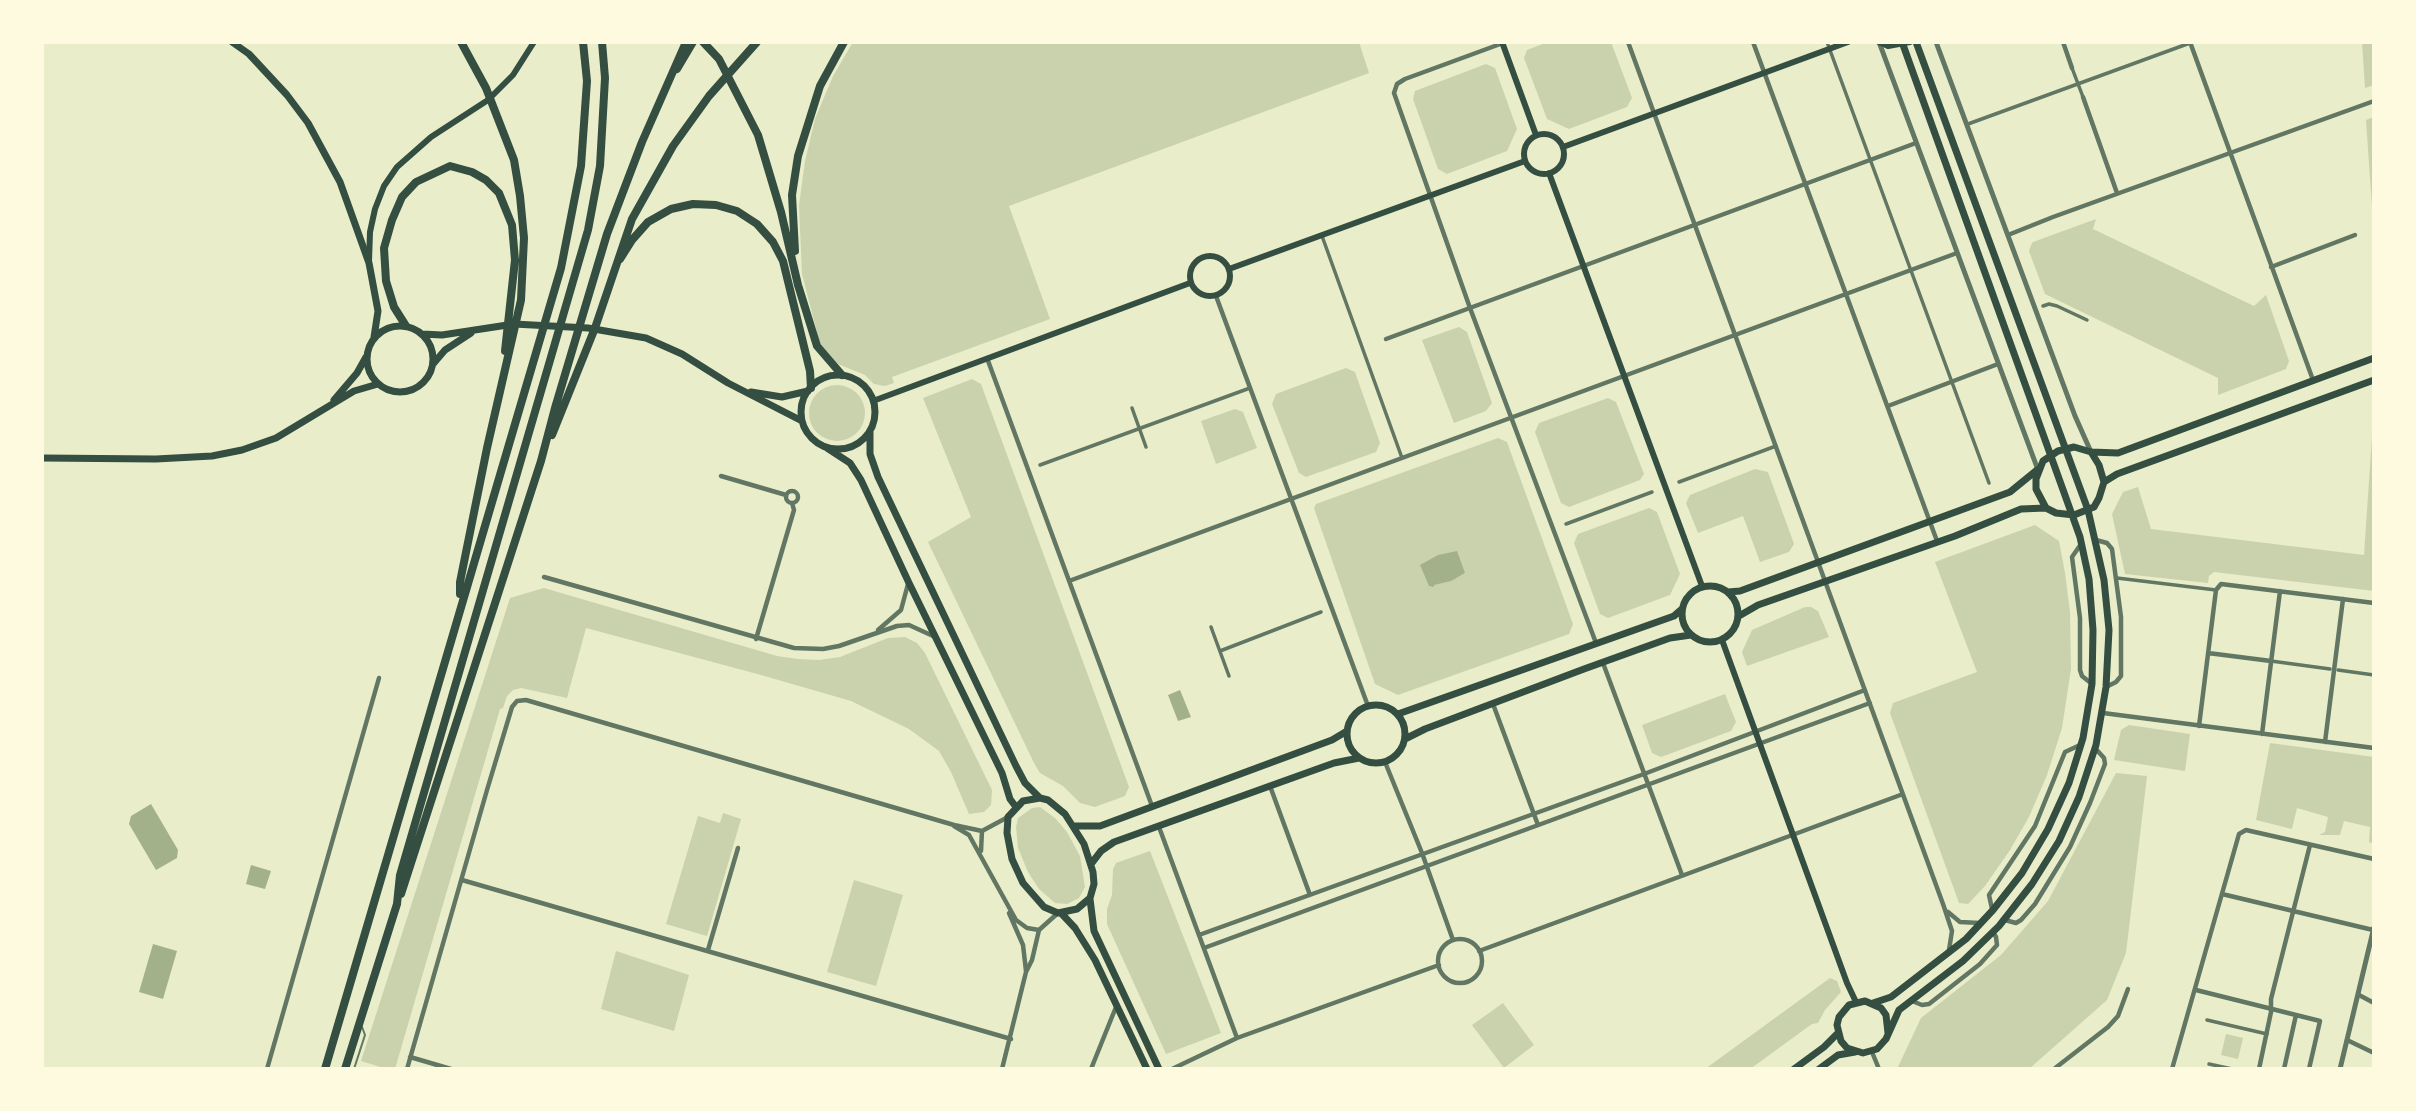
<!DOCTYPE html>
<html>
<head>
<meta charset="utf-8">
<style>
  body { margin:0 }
  #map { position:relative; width:2416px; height:1111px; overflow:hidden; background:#e9edc9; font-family:"DM Sans",sans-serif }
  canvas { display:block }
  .frame { position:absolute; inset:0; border:44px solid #fefae0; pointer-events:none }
</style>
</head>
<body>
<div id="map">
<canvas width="2416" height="1111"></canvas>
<div class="frame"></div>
</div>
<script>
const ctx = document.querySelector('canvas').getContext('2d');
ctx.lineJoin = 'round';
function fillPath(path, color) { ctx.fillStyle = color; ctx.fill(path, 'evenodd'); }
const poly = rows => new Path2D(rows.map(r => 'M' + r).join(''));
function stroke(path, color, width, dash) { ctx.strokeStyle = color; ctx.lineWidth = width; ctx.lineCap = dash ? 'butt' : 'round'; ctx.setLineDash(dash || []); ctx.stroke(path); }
fillPath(poly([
  [853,42,1359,42,1369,73,1009,206,1050,319,892,377,894,383,885,386,874,384,865,375,838,364,820,344,802,274,799,205,805,161,815,119,833,76],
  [1548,42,1611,42,1632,98,1627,107,1569,129,1547,119,1524,58,1527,50],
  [2362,42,2374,42,2374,85,2365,88],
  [1486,64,1495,68,1517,129,1507,151,1447,174,1438,169,1413,99,1415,91],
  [2374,117,2374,235,2366,120],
  [2096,219,2093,229,2254,306,2266,295,2289,361,2286,369,2218,395,2218,378,2045,294,2029,251,2031,245,2033,242],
  [1459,327,1467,332,1492,403,1486,411,1454,423,1422,340],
  [1346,368,1355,372,1380,443,1376,452,1306,477,1299,473,1272,404,1276,394],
  [972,379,981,384,1129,787,1125,796,1095,807,1080,803,1063,786,1040,773,1034,763,928,542,971,517,923,398],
  '809 413a28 28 0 1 1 56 0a28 28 0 1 1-56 0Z',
  [1608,398,1616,402,1644,474,1640,480,1569,507,1561,503,1535,432,1539,423],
  [2374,407,2374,591,2214,572,2209,576,2208,583,2125,574,2112,514,2123,492,2138,487,2151,529,2364,555],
  [1235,409,1243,412,1257,448,1216,464,1201,421],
  [1498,438,1507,442,1573,624,1569,634,1398,695,1375,684,1314,508,1316,504],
  [1755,469,1768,472,1794,544,1789,552,1760,562,1743,516,1698,533,1686,503,1690,495],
  [1649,508,1657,512,1680,574,1670,595,1608,618,1600,614,1574,543,1578,534],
  [2035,525,2059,541,2065,573,2070,612,2071,669,2062,728,2047,775,2029,817,2010,850,1985,886,1968,904,1959,903,1890,713,1893,703,1977,672,1935,562],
  [544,588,777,656,798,659,819,660,840,657,888,638,905,637,917,643,925,653,992,790,991,805,984,812,969,814,951,772,939,751,909,729,851,701,761,675,586,628,567,698,521,688,513,690,507,696,503,708,500,709,395,1069,387,1069,361,1061,510,598],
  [1805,607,1811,607,1818,611,1829,637,1747,666,1742,652,1752,630],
  [1725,694,1736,722,1731,731,1661,757,1652,753,1642,725],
  [2129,725,2190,734,2185,771,2114,760,2121,730],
  [2270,743,2374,757,2374,844,2369,842,2370,827,2344,821,2340,835,2319,835,2325,832,2328,817,2297,808,2292,829,2256,820],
  [2116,773,2147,776,2126,953,2107,1000,2029,1069,1897,1069,1921,1018,2001,955,2048,901],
  [1040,807,1055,818,1067,832,1080,856,1085,887,1079,898,1067,904,1055,903,1039,889,1028,872,1018,848,1016,827,1018,818,1032,808],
  [723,813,741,819,707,936,666,924,698,816,720,823],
  [1150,851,1221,1033,1166,1054,1107,924,1107,909,1112,895,1113,869,1116,863],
  [854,880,903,895,876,986,827,972],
  [616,951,689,975,674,1031,601,1009],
  [1830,978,1837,981,1841,992,1825,1010,1818,1023,1812,1024,1750,1069,1705,1069],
  [1503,1003,1534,1045,1504,1068,1472,1025],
  [2226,1034,2243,1038,2238,1059,2221,1055]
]), '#cad2ad');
fillPath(poly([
  [1457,551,1465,573,1451,581,1434,585,1434,587,1429,586,1420,565,1438,555],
  [1180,690,1191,717,1178,721,1168,695],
  [151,804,178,850,177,858,156,870,129,824,131,816],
  [251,865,271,871,265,889,246,884],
  [153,944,177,951,163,999,139,992]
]), '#a3b18a');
stroke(poly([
  [354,1069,365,1035,362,1027]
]), '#617663', 2);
stroke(poly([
  [1827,42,1989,483],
  [2072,68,2083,97],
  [1968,124,2190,43],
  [1322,236,1402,458],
  [2043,306,2049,304,2057,306,2087,320],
  [1132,408,1146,447],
  [1040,465,1250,388],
  [1679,482,1776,446],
  [1566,524,1652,492],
  [2117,578,2216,590],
  [1211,627,1229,676],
  [1220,651,1321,612],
  [2271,661,2330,669],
  [2338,670,2374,675],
  [2207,1020,2267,1034],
  [2209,1064,2232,1069]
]), '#617663', 3.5);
stroke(poly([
  [1628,42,1943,904,1952,931,1949,950],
  [1753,42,1937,541],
  [2063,42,2072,68],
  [2190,42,2313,380],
  [1503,43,1405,79,1397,84,1394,93,1470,308,1596,643],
  [2083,97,2117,193],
  [2008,235,2053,217,2374,101],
  [2271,267,2355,235],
  [1216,296,1368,706],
  [1386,339,1916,143],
  [987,358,1152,806],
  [1888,406,1998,364],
  [721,476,786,495],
  '786 497a6 6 0 1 1 12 0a6 6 0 1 1-12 0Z',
  [2096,540,2107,543,2112,549,2121,617,2121,676,2116,682,2106,687],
  [2081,544,2072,557,2080,618,2080,670,2082,676,2092,684],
  [544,577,794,648,823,649,839,646,897,626,909,625,933,636],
  [1069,581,1957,253],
  [878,630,901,610,908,584],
  [756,639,794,510,792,503],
  [2208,653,2271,661],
  [1603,663,1682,875],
  [1493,704,1538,825],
  [2103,713,2374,748],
  [2199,726,2216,590,2221,584,2374,603],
  [2262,734,2280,591],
  [2325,742,2343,599],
  [1385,762,1422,853,1453,940],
  [1270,786,1310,895],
  [954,826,969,835,1016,920,1027,928,1039,930],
  [1159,827,1237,1038],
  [981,851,982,831],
  [462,880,1011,1039],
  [2222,894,2373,930],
  [1992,909,1989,895,2035,826,2065,752,2080,745],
  [1948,912,1960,922,1980,923],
  [1009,913,1023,945,1026,971],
  [2005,920,2016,923,2021,920,2035,904,2070,847,2090,803,2105,764,2104,758,2095,748],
  [1199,935,1644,774,1865,690],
  '1438 961a22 22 0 1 1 44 0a22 22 0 1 1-44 0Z',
  [1204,948,1870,703],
  [708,950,738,848],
  [1479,951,1903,794],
  [2196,990,2320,1021,2309,1069],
  [2359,995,2374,1003],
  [1912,1001,1922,1005,1929,1004,1980,964,1997,945,1996,937,1993,932],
  [2347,1040,2374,1053],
  [1872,1052,1879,1069],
  [410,1057,451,1069],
  [267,1069,379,678],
  [407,1069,487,790,512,707,517,701,526,700,954,825,982,831,1008,817],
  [1002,1069,1026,972,1032,960,1039,930,1058,913],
  [1091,1069,1116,1007],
  [1172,1069,1237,1038,1439,965],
  [2054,1069,2108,1027,2118,1016,2128,989],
  [2172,1069,2239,834,2246,830,2374,859],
  [2259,1069,2271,1012,2271,999,2310,845],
  [2284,1069,2296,1015]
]), '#617663', 4.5);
stroke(poly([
  [1879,42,2038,470],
  [1936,42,2075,416,2091,452],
  [2340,1069,2374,927]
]), '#617663', 5);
stroke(poly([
  [1502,42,1536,135],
  [1879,42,1888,46,1910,42],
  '1524 154a20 20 0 1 1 40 0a20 20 0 1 1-40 0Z',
  [1563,147,1848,42],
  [1549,173,1702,586],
  '1190 276a20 20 0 1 1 40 0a20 20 0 1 1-40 0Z',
  [369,261,370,232,375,209,384,186,397,167,431,137,488,100,513,75,534,42],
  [1229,269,1525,161],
  [873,401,1190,283],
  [1722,640,1847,983,1856,1002]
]), '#344e41', 6);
stroke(poly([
  [232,42,249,54,287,95,308,123,340,182,369,263,378,311,374,337],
  '367 359a33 33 0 1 1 66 0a33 33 0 1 1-66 0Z',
  [422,334,442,335,514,324,588,328,646,338,682,354,728,383,802,421],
  [433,364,445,350,471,333],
  '801 412a37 37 0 1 1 74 0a37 37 0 1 1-74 0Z',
  [751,392,782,397,808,391],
  [334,400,357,373,366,357],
  [870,432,870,454,878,477,1016,766,1025,783,1040,798],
  [827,448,850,463,861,480,909,583,1002,773,1010,799,1016,807],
  [2091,452,2099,465,2104,482,2099,498,2094,507,2074,515,2056,513,2046,508,2036,489,2036,479,2043,461,2058,451,2074,447,2091,452,2118,453,2374,358],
  [42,458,156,459,212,456,242,450,276,438,354,391,378,384],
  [2104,482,2117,474,2374,380],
  '1682 614a28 28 0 1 1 56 0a28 28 0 1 1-56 0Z',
  [1728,592,1740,591,2010,492,2037,470],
  [1739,616,1758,605,1955,536,2021,509,2046,508],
  '1347 734a29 29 0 1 1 58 0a29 29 0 1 1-58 0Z',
  [1398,714,1674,616,1682,609],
  [1405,739,1425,729,1584,669,1670,638,1691,635],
  [1040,798,1048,800,1065,814,1084,844,1093,872,1094,884,1090,898,1077,909,1058,913,1044,907,1023,883,1012,859,1007,833,1008,817,1023,801,1040,798],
  [1074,826,1100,826,1332,740,1347,731],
  [1091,864,1101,851,1114,842,1334,763,1359,758],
  [1090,899,1094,931,1159,1069],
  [1061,913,1075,928,1095,960,1147,1069],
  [1873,1003,1891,997,1966,939,1993,910,2022,873,2048,829,2069,783,2083,738,2092,684,2093,630,2089,579,2080,537,1902,42],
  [1888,1033,1886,1015,1881,1008,1865,1001,1849,1005,1839,1017,1837,1025,1841,1041,1847,1048,1863,1053,1877,1049,1886,1039,1899,1010,1963,961,1999,926,2032,884,2059,841,2079,797,2096,745,2106,687,2109,630,2104,580,2088,510,1916,42],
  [1794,1069,1824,1047,1838,1033],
  [1819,1069,1838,1055,1855,1052]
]), '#344e41', 7);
stroke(poly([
  [703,42,719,59,758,135,781,212,798,285,817,346,842,375],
  [677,69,693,42],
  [795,251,792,195,798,156,820,86,844,42],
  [620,259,632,240,648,222,671,209,693,204,716,205,737,211,757,224,773,242,783,261,810,371,811,388],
  [406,326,394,307,386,281,384,248,392,220,402,197,416,182,450,166,472,172,486,180,499,193,512,225,515,260,505,351],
  [552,435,595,328,632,219,673,146,709,96,757,42],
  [460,594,460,582,487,448,521,300,524,238,520,196,514,160,486,88,461,42],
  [401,894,541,461,555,408,607,234,642,142,686,42],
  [325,1069,561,268,581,166,587,81,583,42],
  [345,1069,397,904,400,875,588,230,600,166,605,78,602,42]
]), '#344e41', 8);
</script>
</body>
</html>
